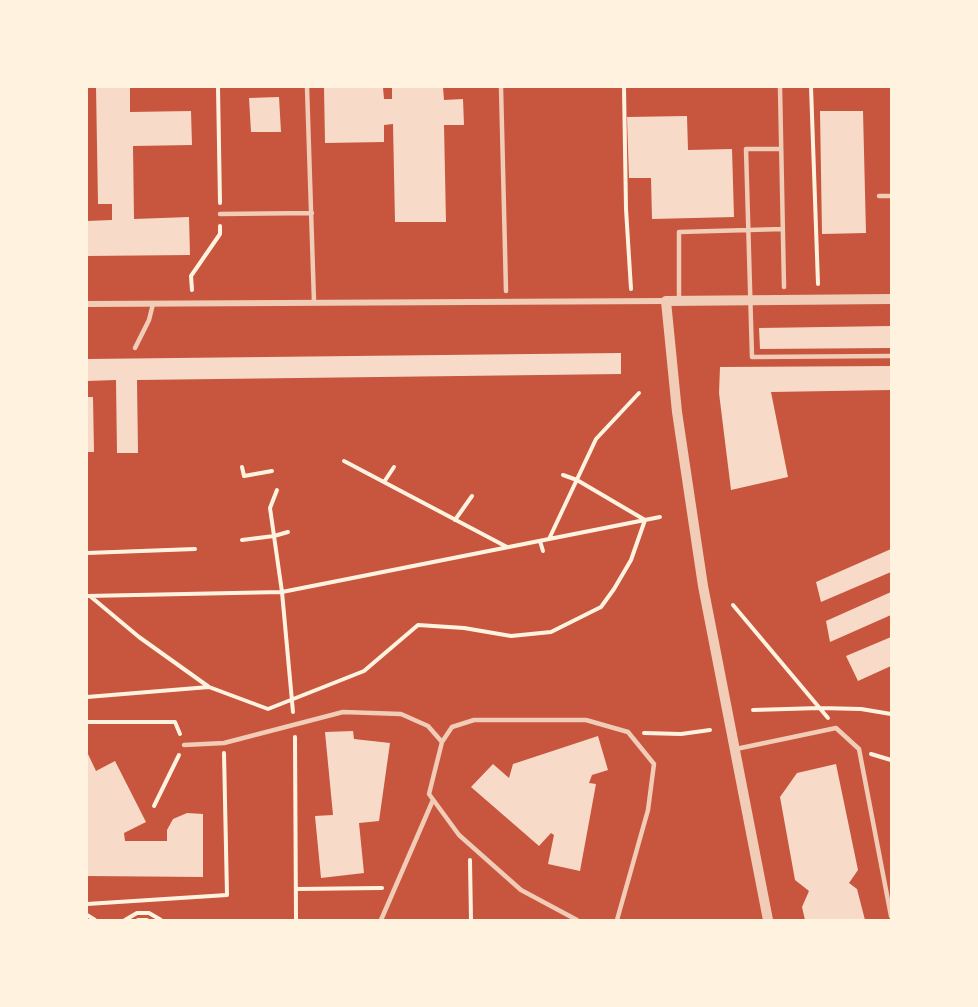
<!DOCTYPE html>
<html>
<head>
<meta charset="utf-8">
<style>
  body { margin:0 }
  #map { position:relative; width:978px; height:1007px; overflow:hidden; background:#c8553d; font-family:"Roboto Condensed",sans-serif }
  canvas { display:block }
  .frame { position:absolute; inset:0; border:88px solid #fff3e0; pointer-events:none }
</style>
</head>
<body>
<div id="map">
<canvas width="978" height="1007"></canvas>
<div class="frame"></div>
</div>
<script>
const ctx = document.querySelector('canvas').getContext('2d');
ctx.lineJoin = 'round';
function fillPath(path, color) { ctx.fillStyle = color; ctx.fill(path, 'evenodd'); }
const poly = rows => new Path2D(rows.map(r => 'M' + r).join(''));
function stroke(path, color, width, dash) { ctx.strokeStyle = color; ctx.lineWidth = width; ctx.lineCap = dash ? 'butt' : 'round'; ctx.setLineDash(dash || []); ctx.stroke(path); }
fillPath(poly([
  [96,87,130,87,130,112,191,111,192,145,133,146,134,219,189,217,190,255,87,256,87,221,112,220,112,204,98,204],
  [324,87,383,87,384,99,392,99,392,87,443,87,444,100,463,99,464,125,444,125,446,222,395,222,393,124,384,125,384,142,325,143],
  [279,97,281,132,251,132,249,98],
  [820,111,863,111,866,233,822,234],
  [687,116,688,150,732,149,734,217,652,219,651,178,629,178,627,117],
  [891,326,891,348,760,349,759,328],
  [621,353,621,374,137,380,138,453,117,453,116,380,87,381,87,359],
  [891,366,891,390,771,392,788,477,731,490,719,393,720,367],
  [87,397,93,397,94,452,87,452],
  [891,549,891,572,821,602,816,582],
  [891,592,891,615,830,642,826,621],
  [891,637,891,666,858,681,846,656],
  [353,731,354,739,390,743,379,821,359,823,364,873,321,878,315,816,333,815,325,732],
  [598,736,608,770,592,775,589,783,596,784,580,871,548,864,554,835,551,833,539,846,471,787,493,764,509,778,513,764],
  [87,752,96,771,115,761,146,822,124,833,125,841,167,841,167,830,173,819,187,813,203,814,203,877,87,876],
  [836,764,858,870,849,883,857,889,865,920,805,920,802,907,809,891,795,880,780,797,797,773]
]), '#f7dbc8');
stroke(poly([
  [218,87,220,203],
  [624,87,626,209,631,289],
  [811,87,818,284],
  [192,290,191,276,220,234,220,226],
  [344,461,507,547],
  [242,467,244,476,272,471],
  [384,482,394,467],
  [277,490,270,508,282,592,293,712],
  [455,520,472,496],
  [549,539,596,439,639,393],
  [242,540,274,536,288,532],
  [540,541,543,551],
  [87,553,195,549],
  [87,596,282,592,660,517],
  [90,596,139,637,209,687,268,709,364,671,418,625,464,628,511,636,551,632,601,607,614,589,631,560,645,520,577,480,563,475],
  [733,605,828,718],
  [87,697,209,687],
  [753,710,820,708,861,709,891,714],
  [87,722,175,722,180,734],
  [644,733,681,734,710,730],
  [295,737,296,920],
  [871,754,891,760],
  [154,806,179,755],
  [470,860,471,920],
  [296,889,382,888],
  [87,904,227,895,224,753],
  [87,915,95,920],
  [125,920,137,913,149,913,161,920],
  [138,920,147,920]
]), '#fff3e0', 4);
stroke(poly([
  [307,87,314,302],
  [501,87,506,291],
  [780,87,784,287],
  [781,149,746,149,752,357,891,356],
  [879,196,891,196],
  [220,214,312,213],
  [679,301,679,232,783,229],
  [135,348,149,320,153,304],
  [442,742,452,727,474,720,586,720,628,732,654,764,648,810,617,920],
  [184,745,224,743,343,712,401,714,428,726,442,742,429,794,459,835,521,890,577,920],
  [736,749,836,728,859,749,891,916],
  [381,920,433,800]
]), '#f1ccb7', 4.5);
stroke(poly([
  [87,304,666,301]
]), '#f1ccb7', 6);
stroke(poly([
  [768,920,703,586,677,412,666,301,891,299]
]), '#f1ccb7', 10);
</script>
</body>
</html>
